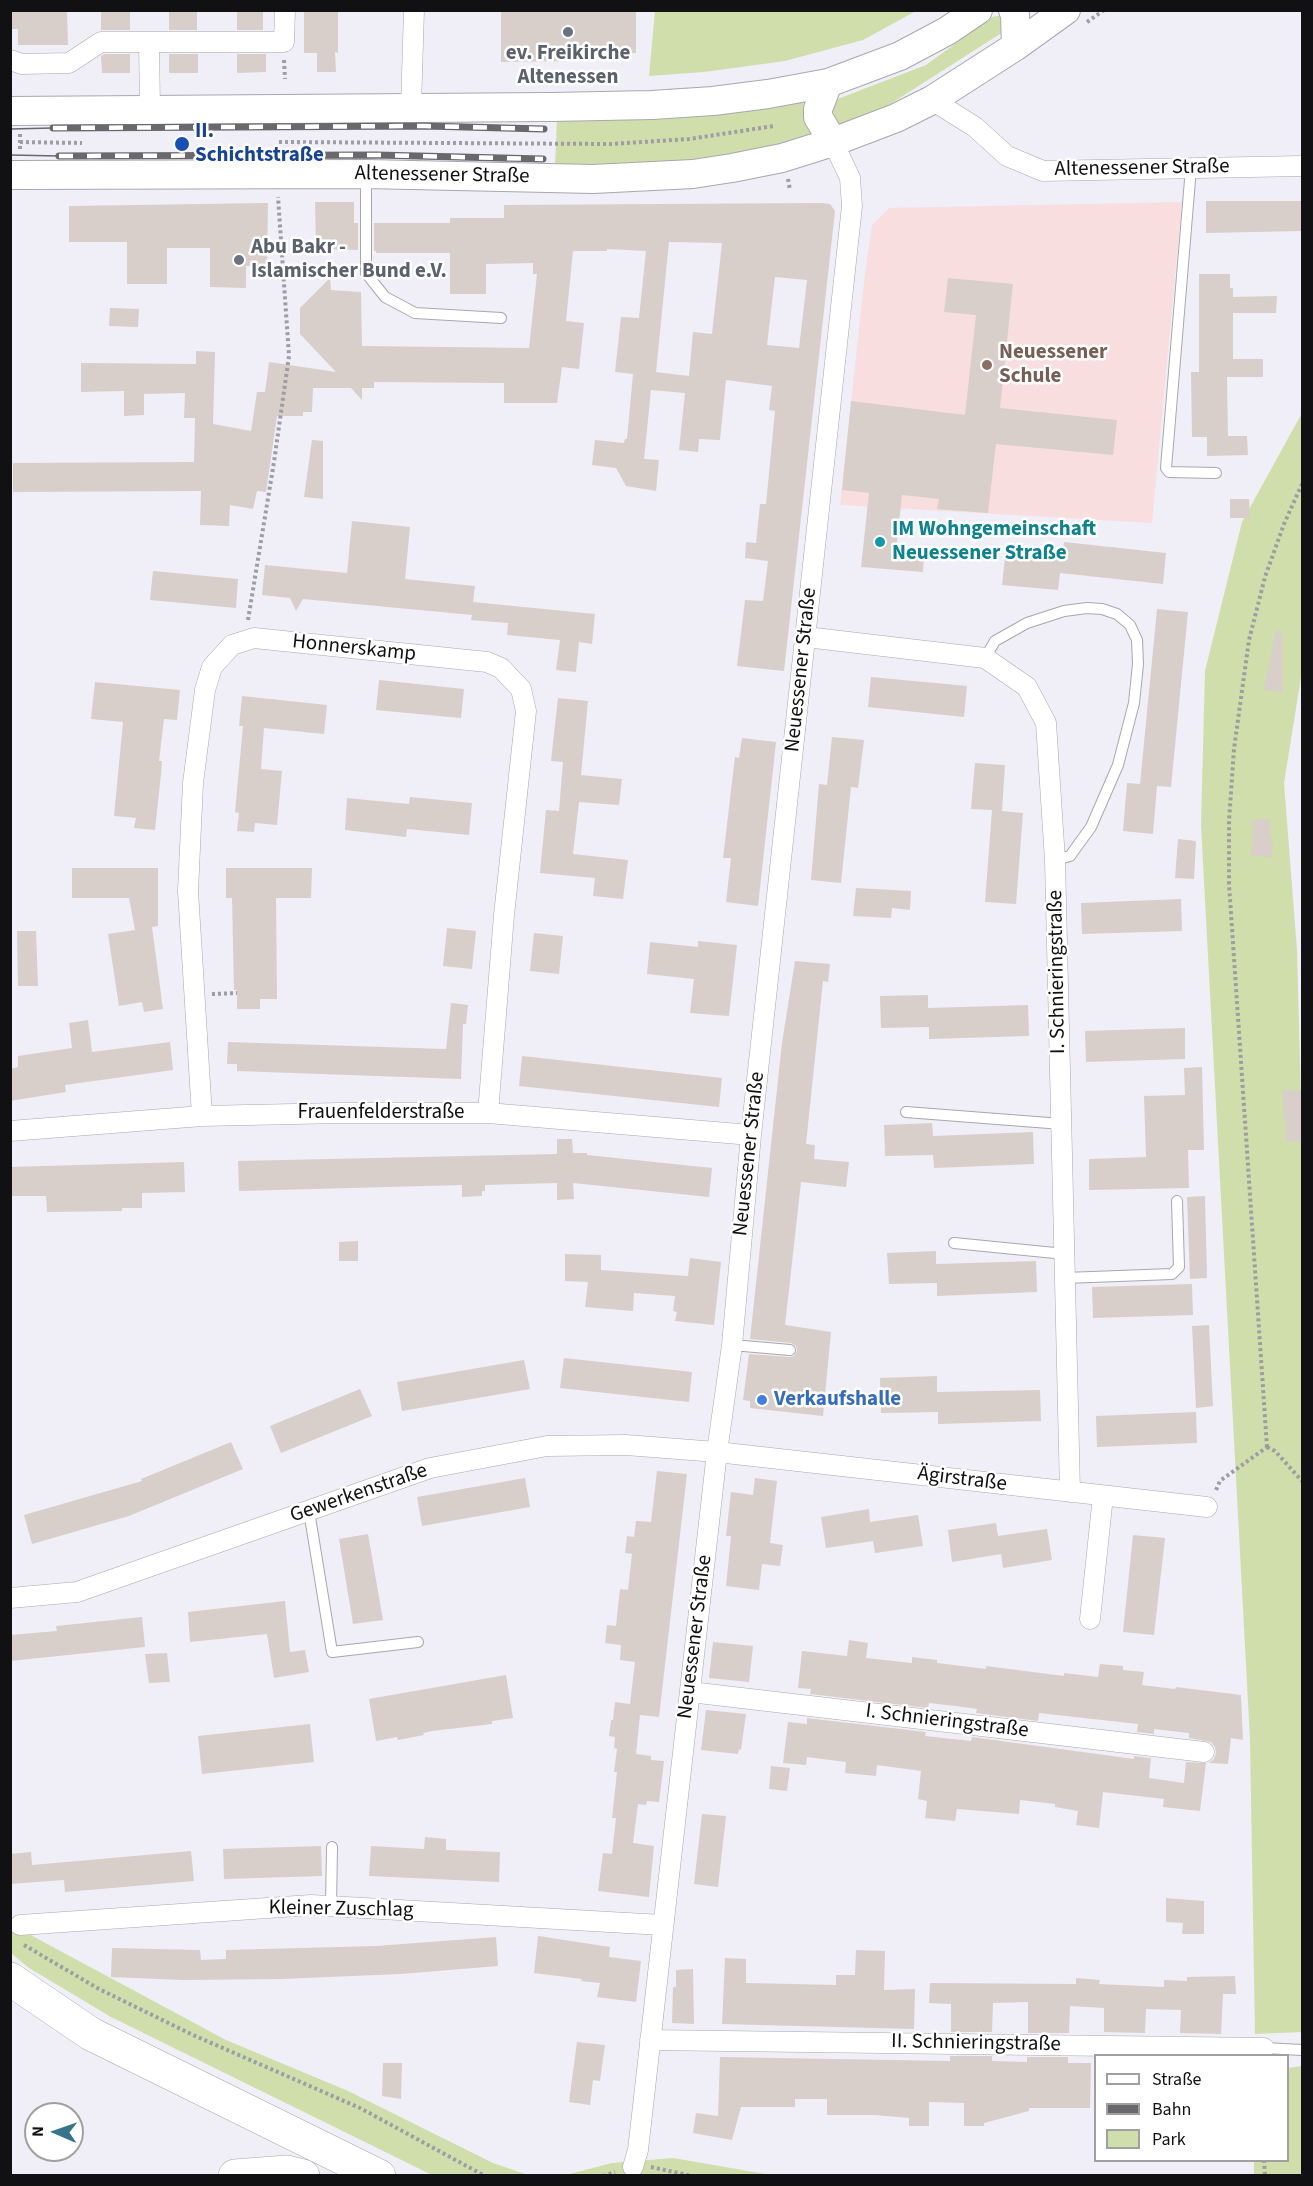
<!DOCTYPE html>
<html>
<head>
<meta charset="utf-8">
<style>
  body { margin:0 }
  #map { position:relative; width:1313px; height:2186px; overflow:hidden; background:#f0eef6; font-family:"Source Sans 3",sans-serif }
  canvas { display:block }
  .frame { position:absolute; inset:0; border:12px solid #111113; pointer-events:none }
  .legend { position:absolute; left:1094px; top:2054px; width:195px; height:108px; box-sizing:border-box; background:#fff; border:2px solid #a0a0a1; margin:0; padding:8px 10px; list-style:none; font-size:18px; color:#111113 }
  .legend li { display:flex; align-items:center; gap:12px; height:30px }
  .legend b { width:30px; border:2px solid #a0a0a1 }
  .north { position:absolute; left:24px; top:2102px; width:60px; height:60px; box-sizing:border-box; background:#fff; border:2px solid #a0a0a1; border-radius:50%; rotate:272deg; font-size:16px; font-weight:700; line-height:24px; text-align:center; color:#111113 }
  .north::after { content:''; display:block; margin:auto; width:21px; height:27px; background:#37738b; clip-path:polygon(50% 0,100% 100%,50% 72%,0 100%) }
</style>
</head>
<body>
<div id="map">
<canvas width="1313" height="2186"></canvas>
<div class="frame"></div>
<ul class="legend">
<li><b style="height:8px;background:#fff"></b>Straße</li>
<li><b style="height:8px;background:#69686d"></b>Bahn</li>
<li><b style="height:16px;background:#d0deab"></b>Park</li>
</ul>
<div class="north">N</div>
</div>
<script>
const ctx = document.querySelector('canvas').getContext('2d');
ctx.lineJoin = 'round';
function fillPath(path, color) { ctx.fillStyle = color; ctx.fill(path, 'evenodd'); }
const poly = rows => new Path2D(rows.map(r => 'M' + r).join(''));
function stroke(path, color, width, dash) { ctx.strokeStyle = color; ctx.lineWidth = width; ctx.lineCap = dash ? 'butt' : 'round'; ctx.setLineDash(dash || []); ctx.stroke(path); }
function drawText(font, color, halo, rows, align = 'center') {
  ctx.font = font + ' "Source Sans 3",sans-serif'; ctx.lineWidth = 5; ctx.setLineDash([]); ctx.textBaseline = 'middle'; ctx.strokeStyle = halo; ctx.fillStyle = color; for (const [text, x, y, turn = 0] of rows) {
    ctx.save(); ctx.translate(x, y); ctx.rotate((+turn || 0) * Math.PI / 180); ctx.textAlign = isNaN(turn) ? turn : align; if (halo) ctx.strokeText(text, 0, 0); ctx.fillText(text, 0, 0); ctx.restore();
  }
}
fillPath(poly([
  [1182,202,1152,523,840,505,865,273,872,225,889,208]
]), '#f9dedf');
fillPath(poly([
  [655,11,655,10,916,11,863,40,785,61,704,72,649,76],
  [1003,15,1003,32,884,108,846,125,834,124,829,112,835,100,926,65,992,17],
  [803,98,804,120,812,136,762,151,691,162,555,168,557,119],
  [1302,413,1302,671,1284,783,1297,950,1302,1140,1302,2032,1255,2034,1250,1739,1201,825,1205,671,1242,522],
  [10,1924,226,2040,348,2091,493,2163,528,2175,432,2175,111,2017,29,1968,11,1953],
  [1302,2066,1302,2175,1254,2175,1254,2161,1288,2160,1288,2068],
  [673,2158,771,2175,562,2176,612,2163]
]), '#d0deab');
fillPath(poly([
  [67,10,68,45,18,45,18,29,10,29,10,11],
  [101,10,130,10,130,30,101,30],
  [169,10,197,10,197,30,169,30],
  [237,10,263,10,263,30,237,30],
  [304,10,338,10,338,53,335,52,336,72,317,72,317,53,304,53],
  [501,10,636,10,636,53,575,54,575,61,501,62],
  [105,54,130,54,130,73,102,73,101,56],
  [169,54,198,54,198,73,169,73],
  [237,54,266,54,266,72,237,73],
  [1206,201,1302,201,1302,231,1206,233],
  [315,202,354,202,354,223,358,223,358,250,316,249],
  [268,203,267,266,246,266,246,288,210,287,210,248,167,248,167,284,127,284,127,242,69,242,69,206],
  [822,203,830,204,835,211,784,671,737,666,745,600,763,601,768,561,745,558,746,542,756,543,760,504,766,504,775,411,769,410,772,386,726,380,720,440,699,439,698,452,679,450,685,393,651,390,644,459,659,460,656,491,626,486,616,468,592,465,595,440,624,443,625,439,627,439,633,374,615,372,621,317,639,318,646,251,607,249,607,251,573,251,566,321,584,323,579,369,562,367,557,403,504,403,504,383,374,382,374,388,362,388,362,400,351,388,313,388,312,412,303,412,303,416,277,416,266,492,257,491,253,509,230,505,229,526,200,525,201,491,13,492,13,463,194,462,195,418,184,418,185,393,144,394,144,415,124,416,124,391,81,392,81,363,196,364,196,351,215,352,213,424,251,431,257,392,265,392,269,362,336,372,300,334,300,308,330,278,331,290,361,292,362,346,529,348,537,274,533,274,533,263,486,264,486,294,450,294,450,253,376,253,376,251,374,251,374,223,450,223,450,218,504,218,504,205],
  [669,242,722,243,712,334,693,332,689,376,656,372],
  [775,277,807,280,799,348,767,345],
  [1199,274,1230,274,1230,288,1233,288,1233,297,1277,296,1276,313,1233,313,1233,359,1263,359,1263,377,1227,377,1228,436,1247,436,1248,455,1207,456,1207,437,1192,437,1191,372,1199,372],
  [948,278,1013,284,1000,408,1117,420,1113,455,996,444,988,513,937,509,939,499,902,495,896,551,924,554,923,572,861,567,869,493,842,490,851,401,965,415,976,315,944,312],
  [110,308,139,309,138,327,109,326],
  [312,440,323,441,323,499,304,497],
  [1230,499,1249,499,1250,518,1230,518],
  [352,521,410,527,405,579,475,586,473,602,595,614,592,644,579,642,576,672,556,670,560,640,507,635,508,623,471,620,472,615,303,599,296,611,290,598,262,595,265,565,347,573],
  [1064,542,1166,553,1163,584,1060,573,1058,590,1002,585,1006,549,1062,555],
  [153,571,238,579,236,608,150,600],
  [1157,609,1188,612,1171,787,1157,786,1153,834,1123,831,1127,783,1140,784],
  [1276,630,1282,631,1283,692,1264,690],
  [871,677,967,686,964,717,868,707],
  [379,680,464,689,461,718,376,710],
  [95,682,180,690,177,720,164,719,159,761,162,761,161,774,155,830,134,828,136,818,114,816,123,722,91,719],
  [242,696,327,705,324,734,264,728,261,769,282,771,277,825,255,823,254,832,237,831,239,813,235,812,243,726,239,726],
  [558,698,588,701,581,775,622,779,619,805,579,802,573,854,628,860,623,899,593,896,595,878,540,873,546,810,559,811,563,762,551,761],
  [832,737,864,740,858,788,851,787,841,883,811,880,819,784,827,785],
  [742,738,776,742,758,906,726,902,731,858,723,858,735,757,739,758],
  [975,763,1005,765,1002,811,1023,813,1016,904,985,902,992,810,971,809],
  [410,797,472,803,469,835,407,829,406,837,345,830,347,798,409,804],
  [1253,819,1270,819,1270,838,1273,838,1272,857,1251,856],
  [1178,839,1196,841,1194,879,1175,878],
  [72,868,158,868,158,926,152,927,163,1009,144,1012,142,1002,119,1006,108,934,135,930,129,898,72,898],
  [226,868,312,868,311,898,276,898,277,999,260,999,260,1009,237,1009,237,990,234,990,232,898,226,898],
  [856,888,911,891,910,910,892,908,891,918,853,916],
  [1181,899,1182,931,1082,934,1081,903],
  [447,928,476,931,472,969,443,966],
  [17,931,36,931,38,986,18,986],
  [534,933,563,936,559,974,530,971],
  [698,941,737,945,729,1016,690,1013,694,979,647,974,650,942,698,947],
  [795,961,830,964,828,982,823,981,806,1144,815,1145,814,1159,849,1162,846,1187,801,1182,785,1325,831,1332,823,1416,750,1408,750,1401,743,1400,749,1354,790,1357,794,1356,797,1351,796,1346,791,1343,750,1339,782,1043],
  [928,995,928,1008,1028,1005,1029,1036,929,1039,929,1027,881,1028,880,996],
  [451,1003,468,1005,466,1024,463,1024,461,1079,237,1071,237,1064,227,1064,228,1042,446,1049],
  [88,1020,92,1052,170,1042,173,1070,65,1085,66,1092,10,1101,10,1069,18,1067,18,1056,72,1048,69,1023],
  [1185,1028,1185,1059,1086,1062,1085,1031],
  [522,1056,722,1078,719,1107,519,1086],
  [1202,1067,1204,1150,1188,1150,1189,1188,1089,1190,1089,1159,1146,1157,1144,1096,1185,1095,1184,1068],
  [1282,1090,1302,1090,1302,1141,1286,1142],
  [932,1123,933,1136,1033,1132,1034,1164,934,1168,933,1155,885,1156,884,1125],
  [557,1139,572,1139,573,1153,587,1153,587,1155,712,1168,709,1197,573,1183,574,1199,557,1200,557,1183,485,1185,485,1191,482,1191,482,1196,462,1197,462,1185,239,1191,238,1161,557,1154],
  [184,1162,185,1192,142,1193,142,1208,122,1208,122,1211,47,1212,46,1196,10,1196,10,1167],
  [1205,1196,1207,1278,1190,1279,1187,1197],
  [358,1241,358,1261,339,1261,339,1242],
  [936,1251,936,1264,1036,1261,1037,1292,937,1296,937,1283,889,1284,887,1253],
  [565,1254,601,1255,601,1270,688,1276,690,1258,721,1262,714,1325,675,1321,677,1312,673,1311,675,1296,634,1293,633,1311,585,1307,588,1282,565,1281],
  [1192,1284,1193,1315,1093,1318,1092,1287],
  [1209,1325,1213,1406,1196,1408,1192,1326],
  [564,1358,692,1372,689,1402,560,1388],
  [524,1360,530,1389,402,1411,397,1382],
  [937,1376,937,1392,1040,1390,1041,1421,938,1424,938,1412,881,1413,880,1378],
  [360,1389,372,1416,281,1453,270,1426],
  [1196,1412,1197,1443,1097,1447,1096,1416],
  [231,1442,243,1469,129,1516,32,1544,24,1515,142,1481,141,1479],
  [657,1471,687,1474,659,1717,640,1715,636,1754,651,1756,651,1760,664,1761,659,1802,647,1801,646,1805,638,1804,633,1843,654,1846,649,1897,598,1891,603,1853,612,1854,616,1818,612,1818,617,1772,614,1772,617,1749,614,1748,615,1737,609,1736,611,1720,613,1720,615,1702,630,1704,635,1662,620,1660,621,1645,605,1643,607,1625,616,1626,620,1589,628,1590,632,1554,625,1553,627,1536,634,1537,636,1521,651,1522],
  [525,1478,530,1507,422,1526,417,1497],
  [755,1478,777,1481,770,1543,783,1545,780,1566,762,1564,759,1590,726,1586,731,1536,726,1536,731,1492,753,1495],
  [869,1509,870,1522,918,1515,923,1546,875,1553,873,1541,826,1548,821,1517],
  [996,1523,998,1536,1047,1529,1052,1560,1003,1568,1001,1554,952,1562,948,1530],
  [368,1534,383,1620,353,1624,339,1539],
  [1133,1535,1165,1538,1154,1635,1123,1632],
  [285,1601,290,1652,305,1650,309,1672,274,1678,267,1634,190,1642,188,1612],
  [142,1617,145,1647,10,1661,10,1635,57,1631,56,1626],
  [849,1640,868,1643,866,1658,912,1663,912,1657,937,1660,937,1663,986,1669,986,1666,1064,1676,1064,1673,1098,1677,1100,1664,1123,1666,1123,1670,1144,1672,1142,1685,1175,1689,1176,1687,1241,1695,1243,1740,1231,1738,1228,1764,1209,1763,1214,1759,1216,1753,1215,1747,1211,1742,1189,1738,1189,1733,1154,1729,1154,1734,1137,1732,1138,1724,1039,1713,1038,1721,976,1713,977,1709,956,1706,929,1703,928,1708,810,1694,811,1689,798,1688,802,1651,847,1656],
  [713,1642,753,1646,749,1682,709,1678],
  [167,1653,170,1682,149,1683,145,1654],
  [506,1675,513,1718,492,1721,492,1724,432,1731,423,1733,424,1735,398,1740,397,1737,376,1741,369,1699],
  [706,1710,746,1714,741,1750,739,1749,738,1754,701,1750],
  [807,1718,926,1732,925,1736,971,1741,972,1737,1134,1759,1134,1756,1151,1758,1149,1778,1184,1783,1186,1762,1206,1763,1200,1811,1163,1807,1164,1799,1103,1792,1099,1828,1076,1825,1078,1811,1055,1807,1055,1804,1020,1800,1019,1814,957,1809,955,1821,925,1818,927,1801,918,1799,921,1771,877,1765,876,1776,845,1773,846,1762,807,1757,806,1765,783,1763,788,1722,807,1724],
  [310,1724,314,1762,202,1774,198,1736],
  [771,1766,790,1768,787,1791,769,1789],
  [702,1814,726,1816,718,1887,694,1884],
  [425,1837,446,1839,446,1850,500,1852,499,1882,369,1876,371,1846,424,1849],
  [321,1846,322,1876,224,1879,223,1849],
  [191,1851,194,1881,65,1892,64,1880,10,1884,10,1854,31,1852,32,1865],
  [1166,1898,1204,1901,1204,1934,1182,1934,1183,1923,1166,1922],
  [538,1936,610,1947,609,1957,641,1961,636,2002,597,1997,600,1983,581,1981,582,1979,534,1973],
  [496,1937,498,1966,400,1974,282,1979,183,1980,111,1977,112,1948,200,1950,201,1960,226,1959,226,1950,376,1946],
  [856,1950,885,1951,884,1990,915,1989,914,2029,722,2024,725,1958,746,1959,746,1983,836,1985,836,1975,855,1975],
  [693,1969,694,2024,672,2023,673,1987,676,1987,676,1970],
  [1235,1976,1236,1994,1223,1994,1221,2034,1180,2033,1181,2010,1146,2009,1145,2033,1104,2032,1104,2008,1070,2006,1069,2033,1028,2033,1028,2002,993,2003,992,2032,951,2032,951,2004,929,2003,930,1983,1076,1984,1076,1978,1100,1980,1099,1984,1164,1987,1164,1980,1187,1981,1187,1977],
  [577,2042,605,2045,600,2081,593,2080,590,2105,569,2102],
  [950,2056,992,2056,992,2061,1027,2062,1027,2057,1068,2057,1068,2063,1091,2063,1090,2108,1029,2108,1029,2111,984,2123,984,2126,964,2126,964,2103,929,2102,929,2126,909,2126,909,2118,875,2115,827,2115,827,2099,795,2099,795,2107,741,2107,732,2140,693,2133,696,2113,718,2116,720,2057,950,2061],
  [383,2063,402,2063,401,2099,382,2096]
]), '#d8cfcb');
const service = poly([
  [1191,168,1166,468,1169,472,1216,473],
  [366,175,366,273,385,297,415,313,501,318],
  [985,658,995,641,1027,623,1064,611,1087,608,1102,609,1117,614,1130,625,1137,640,1138,664,1134,703,1118,765,1091,827,1070,856,1055,860],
  [906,1112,1062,1124],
  [954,1243,1065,1254],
  [1065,1278,1172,1274,1179,1267,1177,1201],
  [732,1345,790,1350],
  [309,1511,332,1652,418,1642],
  [331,1906,332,1847],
  [1264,2048,1302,2050]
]);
const minor = poly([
  [149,42,150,109],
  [10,60,22,64,69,63,101,42,284,42,285,10],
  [932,100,975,127,1007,156,1043,171,1302,166],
  [411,107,414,10],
  [806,637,985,658,1027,687,1046,723,1055,860,1070,1492],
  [202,1116,188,891,193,783,205,690,212,667,232,645,254,638,487,662,501,668,521,689,526,711,504,915,488,1113],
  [10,1131,202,1116,340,1113,488,1113,751,1135],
  [10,1598,77,1592,430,1468,547,1446,626,1445,717,1452,1207,1507],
  [1090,1619,1103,1496],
  [690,1692,1204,1752],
  [20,1925,311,1905,662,1925],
  [650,2040,1264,2048],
  [633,2167,638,2150,717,1452,732,1345,751,1135,852,206,850,178,833,142]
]);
const secondary = poly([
  [1013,10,1015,15,1016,46],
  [828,83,818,109,818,117,833,142],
  [10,111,552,107,652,105,713,101,768,94,828,83,900,56,947,31,978,10],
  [10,175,366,174,593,179,693,174,732,168,782,158,833,142,896,118,932,100,1016,46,1066,10]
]);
const motorway = poly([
  [10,1979,91,2034,379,2176],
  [235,2176,287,2172,303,2176]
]);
stroke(service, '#a9a7ae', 12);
stroke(minor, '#a9a7ae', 21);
stroke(secondary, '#a9a7ae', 30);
stroke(motorway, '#a9a7ae', 34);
stroke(poly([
  [1087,22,1104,10],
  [284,60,285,79],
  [20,134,20,151],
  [20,142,82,143],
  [279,142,611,144,689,139,774,126],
  [788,179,790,190],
  [248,620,274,462,289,356,278,197],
  [212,994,237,993],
  [1267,1447,1229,884,1229,821,1234,749,1249,640,1265,577,1284,524,1302,484],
  [1267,1447,1275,1451,1302,1481],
  [1216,1490,1220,1481,1267,1447],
  [24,1945,99,1989,193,2035,360,2108,485,2176],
  [1264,2160,1265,2176],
  [651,2167,692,2176],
  [603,2176,615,2172]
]), '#9e9da3', 4, [3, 3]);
stroke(service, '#fff', 10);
stroke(minor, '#fff', 20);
stroke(secondary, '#fff', 28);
stroke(motorway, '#fff', 33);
stroke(poly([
  [10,129,53,128],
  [10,155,59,156]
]), '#69686d', 1.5);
const rail = poly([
  [53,128,425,126,544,129],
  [59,156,376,155,543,159]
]);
stroke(rail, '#69686d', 7);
stroke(rail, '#fff', 4.5, [14]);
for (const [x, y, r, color] of [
  [568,32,6,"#6b7280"],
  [182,144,8,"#1a4fb4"],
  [239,260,6,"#6b7280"],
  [987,365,6,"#8d6e63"],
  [880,542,6,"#0f9aa8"],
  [762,1400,6,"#3f7fe0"]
]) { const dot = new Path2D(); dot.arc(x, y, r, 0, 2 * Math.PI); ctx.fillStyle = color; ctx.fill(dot); stroke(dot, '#fff', 2); }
drawText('bold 21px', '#5b616d', '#fff', [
  ["ev. Freikirche",568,54],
  ["Altenessen",568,78],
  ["Abu Bakr -",251,248,"left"],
  ["Islamischer Bund e.V.",251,272,"left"]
]);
drawText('bold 21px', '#164399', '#fff', [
  ["II.",195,132],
  ["Schichtstraße",195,156]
], 'left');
drawText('21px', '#111113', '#fff', [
  ["Altenessener Straße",1142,169,-1],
  ["Altenessener Straße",442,176,1],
  ["Honnerskamp",354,649,6],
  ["Neuessener Straße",802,670,-84],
  ["I. Schnieringstraße",1058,972,-91],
  ["Frauenfelderstraße",381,1113],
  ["Neuessener Straße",750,1154,-84],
  ["Ägirstraße",962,1480,7],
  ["Gewerkenstraße",359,1494,-19],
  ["Neuessener Straße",696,1637,-83],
  ["I. Schnieringstraße",947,1722,7],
  ["Kleiner Zuschlag",341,1910,1],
  ["II. Schnieringstraße",976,2044,1]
]);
drawText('bold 21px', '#785e54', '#fff', [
  ["Neuessener",999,353],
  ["Schule",999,377]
], 'left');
drawText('bold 21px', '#0d838f', '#fff', [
  ["IM Wohngemeinschaft",892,530],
  ["Neuessener Straße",892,554]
], 'left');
drawText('bold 21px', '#366cbe', '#fff', [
  ["Verkaufshalle",774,1400]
], 'left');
</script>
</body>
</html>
